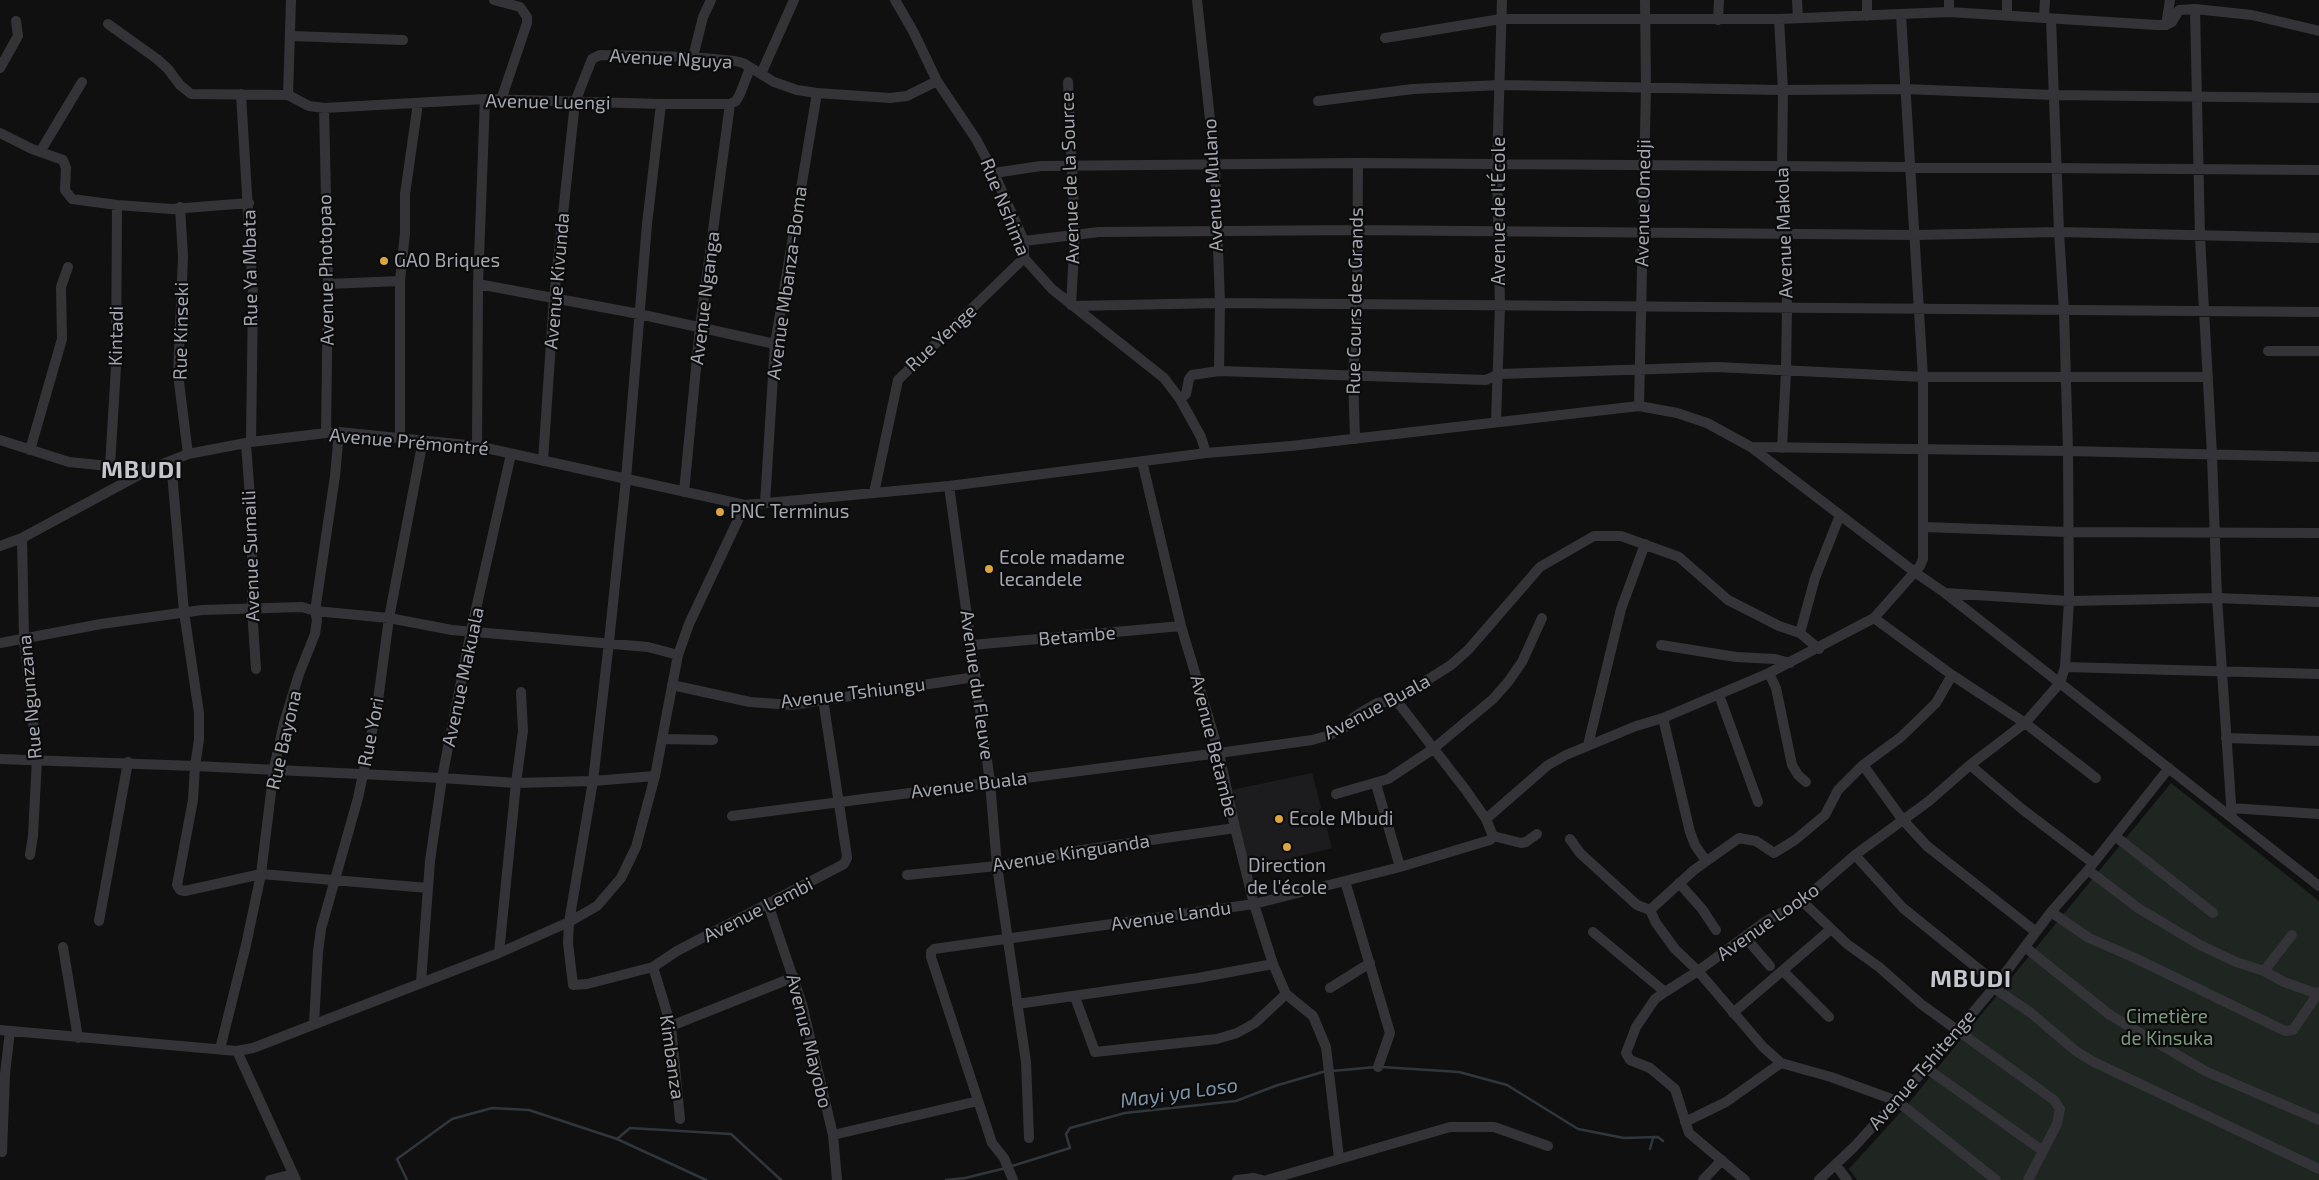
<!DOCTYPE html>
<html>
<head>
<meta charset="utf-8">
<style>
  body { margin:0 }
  canvas { display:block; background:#101011 }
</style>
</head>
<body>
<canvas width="2319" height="1180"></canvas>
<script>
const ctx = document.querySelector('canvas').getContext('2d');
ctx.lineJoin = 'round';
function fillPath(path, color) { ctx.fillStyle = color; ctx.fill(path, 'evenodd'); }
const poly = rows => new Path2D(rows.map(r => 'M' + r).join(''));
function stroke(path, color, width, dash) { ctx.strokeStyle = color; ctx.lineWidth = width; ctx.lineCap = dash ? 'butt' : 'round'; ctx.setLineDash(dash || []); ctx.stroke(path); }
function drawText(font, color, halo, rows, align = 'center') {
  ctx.font = font + ' "Exo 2",sans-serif'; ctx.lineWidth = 4.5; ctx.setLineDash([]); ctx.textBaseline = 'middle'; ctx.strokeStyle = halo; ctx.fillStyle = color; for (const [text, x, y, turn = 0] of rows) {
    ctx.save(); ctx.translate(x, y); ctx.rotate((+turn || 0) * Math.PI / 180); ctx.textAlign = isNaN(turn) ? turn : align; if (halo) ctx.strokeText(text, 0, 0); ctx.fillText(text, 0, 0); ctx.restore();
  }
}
fillPath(poly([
  [1312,773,1332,848,1245,870,1227,791]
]), '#1c1c1e');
fillPath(poly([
  [2171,783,2319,901,2319,1180,1857,1180,1849,1169,1908,1104]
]), '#1f2520');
stroke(poly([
  [1382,1067,1459,1072,1507,1085,1578,1129,1624,1138,1658,1137,1663,1141],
  [1332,1071,1376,1067],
  [617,1139,706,1180],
  [1650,1149,1653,1138],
  [1012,1166,1070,1148,1066,1134,1070,1128,1125,1113,1236,1101,1275,1086,1326,1071],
  [407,1180,397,1159,452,1119,492,1108,529,1110,617,1139,630,1128,731,1134,781,1180],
  [946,1180,965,1178,1006,1168]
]), '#2f363c', 2.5);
stroke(poly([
  [291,0,288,95,309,106,324,108,485,99,661,104,730,104,736,101,740,94,750,68],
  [494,0,520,7,527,17,527,23,501,100],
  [895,0,913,31,937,81,976,139,994,173,1024,241,1024,258,1052,289,1164,378,1180,399,1201,437,1206,453],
  [1197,0,1215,165,1220,303,1219,371],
  [1797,0,1798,18],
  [1867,0,1867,16],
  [1949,0,1949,12],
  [2007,0,2007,16],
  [2195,9,2200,237,2212,455,2217,598,2232,818],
  [2044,18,2045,0],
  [1779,19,1783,90,1782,167,1786,235,1787,307,1786,371,1782,448],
  [1718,20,1719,0],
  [108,24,157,59,168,69,180,85,191,94,288,95],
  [2166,25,2170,0],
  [291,36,403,40],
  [1385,38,1501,19,1779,19,1949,12,2157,25,2166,25,2172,22,2179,10,2195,9,2252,15,2319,31],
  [693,57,703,17,711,0],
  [0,68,18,36,16,21],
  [761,74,794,0],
  [1068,82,1075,234,1071,305],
  [241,94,253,295,251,442],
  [1318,101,1413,89,1500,85,1783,90,1905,89,2053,95,2319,98],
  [661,104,647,224,626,479,609,642,593,781,569,922,568,943,573,985,587,984,653,967,677,951,844,864,847,858,846,850,823,699],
  [324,108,328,284,326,433],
  [0,133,32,149,63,160,66,168,65,190,72,199,117,205,172,209,249,203],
  [40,152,82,82],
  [994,173,1041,166,1358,163,2319,170],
  [180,207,183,257,178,374,188,454],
  [1024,241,1099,232,1356,230,1915,235,2059,232,2319,238],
  [328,284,400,281],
  [478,284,639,314,775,344],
  [1073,306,1220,303,2319,312],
  [2268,351,2319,351],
  [1180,399,1186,394,1189,379,1192,375,1219,371,1486,380,1499,374,1717,367,1923,377,2208,377],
  [1639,406,1646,87,1645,0],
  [1496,421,1500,306,1497,165,1502,0],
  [400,438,400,281,405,233,405,194,418,103],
  [1355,439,1353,377,1357,305,1358,163],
  [0,440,69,462,148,470],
  [246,444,252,524,252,609,256,669],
  [477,446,478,284,485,99],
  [1751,447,2068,451,2319,457],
  [30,450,62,339,61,287,68,267],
  [511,454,471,631,442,778,516,783,523,731,521,692],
  [543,461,554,298,575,102,592,59,600,55,693,57,735,61,743,63,774,82,797,90,817,93,890,98,907,96,937,81],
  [1142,461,1181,626,1219,753,1235,828,1254,904,1273,964,1286,994,1313,1016,1326,1047,1339,1158],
  [110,466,116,367,117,205],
  [949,486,990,782,997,866,1026,1062,1029,1138],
  [684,492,700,327,730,104],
  [874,493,898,380,1024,258],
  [765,503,775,344,817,93],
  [1923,527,2068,532,2319,533],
  [22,538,24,638,37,759,33,836,30,855],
  [0,546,22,538,148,470,188,454,251,442,326,433,339,432,477,446,745,505,949,486,1206,453,1291,446,1639,406,1677,413,1707,423,1751,447,1916,573,1945,593,2319,886],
  [1945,593,2069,601,2217,598,2319,602],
  [1874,618,1952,675,2025,723,2096,778],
  [1800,633,1815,578,1840,515],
  [0,643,101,624,202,610,302,607,315,611,389,618,452,630,648,647,678,655],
  [972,645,1181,626],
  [1661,645,1736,657,1775,659,1790,663],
  [2065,667,2319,674],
  [1769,673,1776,688,1792,765,1798,775,1806,782],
  [672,685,750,702,792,705,975,677],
  [1719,695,1758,802],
  [1396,700,1465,789,1486,819,1493,836],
  [1663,718,1690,832,1695,845,1706,861],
  [2226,738,2319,741],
  [662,739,713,740],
  [1588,745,1621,609,1645,544],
  [0,759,195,766,199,740,199,713,184,612,171,461],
  [1863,765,1902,819,1927,846,2036,932],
  [1970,765,2022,809,2093,863],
  [1376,784,1400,867],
  [1336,794,1388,779,1433,749,1493,699,1508,682,1522,662,1542,618],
  [2231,808,2319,814],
  [732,816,1219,753,1312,740,1330,735,1344,728,1353,718,1365,710,1377,703,1396,700,1451,665,1468,650,1540,567,1594,536,1621,536,1679,557,1728,600,1779,626,1800,633,1819,649],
  [1486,819,1548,765,1566,755,1636,726,1663,718,1769,673,1874,618,1920,566,1923,559,1923,377,1901,15],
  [1493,836,1521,843,1526,842,1537,834],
  [2115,836,2213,913],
  [1570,839,1580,853,1637,905,1650,910],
  [1855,855,1903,908,1997,984],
  [2088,870,2138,908,2200,945,2236,962,2264,971,2284,982,2318,994],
  [907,875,997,866,1082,850,1235,828],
  [1345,881,1390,1033,1378,1067],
  [1679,883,1702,909,1716,930],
  [1802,901,1847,944,1879,967,1921,1004,2054,1100,2060,1109,2057,1124,2028,1180],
  [768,904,802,1004,833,1135,837,1180],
  [1650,910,1656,923,1675,949,1698,971,1763,1047,1781,1063,1831,1077,1897,1101,1996,1180],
  [1650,910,1694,870,1739,838,1756,841,1774,853,1795,840,1825,815,1838,790,1863,765,1901,737,1936,703,1952,675],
  [2051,912,2089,938,2135,958,2285,1031,2293,1030,2319,992],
  [99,921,128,762],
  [1593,932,1665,992],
  [1745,937,1770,966],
  [63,947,78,1038],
  [2025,947,2110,1015,2205,1071,2319,1120],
  [499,953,516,783,593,781,655,776],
  [653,967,671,1026,680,1119],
  [1783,971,1829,1017],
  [2264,971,2292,935],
  [421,982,430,861,442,778,195,766,193,800,177,885,180,890,185,891,261,874,428,888],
  [1330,988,1370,963],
  [1994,988,2031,1013,2077,1052,2094,1062,2319,1169],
  [1075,997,1095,1052,1217,1039,1237,1033,1255,1023,1286,994],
  [1017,1004,1198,978,1273,964],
  [1733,1013,1831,929],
  [314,1023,318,952,321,929,358,798,377,708,389,618,423,440],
  [671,1026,794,977],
  [0,1030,237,1051,253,1048,499,953,569,922,597,906,621,878,636,847,655,776,678,655,689,624,745,505],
  [220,1049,246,945,261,874,274,768,284,723,299,674,315,634,317,620,315,611,335,476,339,432],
  [237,1051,296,1180],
  [1926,1068,2043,1151],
  [1685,1122,1726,1102,1781,1063],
  [833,1135,978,1101],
  [2,1152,5,1074,10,1031],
  [1836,1165,1847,1180],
  [270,1180,293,1174],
  [1013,1180,1004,1158,992,1143,931,957,931,952,934,949,1254,904,1400,867,1490,840,1493,836],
  [1237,1180,1254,1178,1262,1180],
  [1267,1180,1450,1127,1494,1127,1548,1146],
  [1703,1180,1722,1160],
  [1745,1180,1689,1133,1675,1089,1650,1068,1630,1060,1626,1053,1636,1027,1655,999,1665,992,1698,971,1766,921,1802,901,1855,855,1929,801,1970,765,2025,723,2060,683,2065,667,2069,601,2068,451,2064,311,2059,232,2051,19],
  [1819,1180,1854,1147,1926,1068,1997,984,2051,912,2088,870,2169,768]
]), '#343438', 10);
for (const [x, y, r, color] of [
  [384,261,5,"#d9a640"],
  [720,512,5,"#d9a640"],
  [989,569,5,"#d9a640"],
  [1279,819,5,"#d9a640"],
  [1287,847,5,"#d9a640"]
]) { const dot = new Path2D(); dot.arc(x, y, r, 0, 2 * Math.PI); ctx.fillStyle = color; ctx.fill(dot); stroke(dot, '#0b0b0c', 2); }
drawText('19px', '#a3a7b0', '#0b0b0c', [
  ["Avenue Nguya",671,59,3],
  ["Avenue Luengi",548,102,1],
  ["Avenue de la Source",1070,178,-92],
  ["Avenue Mulano",1213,185,-93],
  ["Avenue Omedji",1643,203,-89],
  ["Rue Nshima",1005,207,68],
  ["Avenue de l'École",1499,211,-90],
  ["Avenue Makola",1784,233,-92],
  ["Rue Ya Mbata",250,268,-91],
  ["Avenue Photopao",326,270,-91],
  ["Avenue Kivunda",557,281,-85],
  ["Avenue Mbanza-Boma",787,283,-82],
  ["Avenue Nganga",705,298,-83],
  ["Rue Cours des Grands",1355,301,-89],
  ["Rue Kinseki",181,331,-89],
  ["Kintadi",116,336,-89],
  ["Rue Yenge",941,338,-43],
  ["Avenue Prémontré",409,442,5],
  ["Avenue Sumaili",251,556,-92],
  ["Betambe",1077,636,-5],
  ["Avenue Makuala",463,677,-78],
  ["Avenue du Fleuve",977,685,82],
  ["Avenue Tshiungu",853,693,-7],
  ["Rue Ngunzana",30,697,-95],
  ["Avenue Buala",1377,707,-28],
  ["Rue Yori",371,732,-79],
  ["Rue Bayona",284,740,-77],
  ["Avenue Betambe",1214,746,76],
  ["Avenue Buala",969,785,-7],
  ["Avenue Kinguanda",1071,853,-9],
  ["Avenue Lembi",758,910,-27],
  ["Avenue Landu",1171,916,-8],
  ["Avenue Looko",1768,922,-35],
  ["Avenue Mayobo",809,1041,76],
  ["Kimbanza",672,1057,82],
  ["Avenue Tshitenge",1922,1070,-49]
]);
drawText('19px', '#a3a7b0', '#0b0b0c', [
  ["GAO Briques",394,261],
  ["PNC Terminus",730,512],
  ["Ecole madame",999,558],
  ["lecandele",999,580],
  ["Ecole Mbudi",1289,819],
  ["Direction",1287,866,"center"],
  ["de l'école",1287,888,"center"]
], 'left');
drawText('19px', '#7c997e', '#0b0b0c', [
  ["Cimetière",2167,1017],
  ["de Kinsuka",2167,1039]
]);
drawText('italic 20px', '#7e94a8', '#0b0b0c', [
  ["Mayi ya Loso",1179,1093,-8]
]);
ctx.letterSpacing = '1px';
drawText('bold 24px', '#c4c6cd', '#0b0b0c', [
  ["MBUDI",142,470],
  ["MBUDI",1971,979]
]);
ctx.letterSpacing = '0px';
</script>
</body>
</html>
